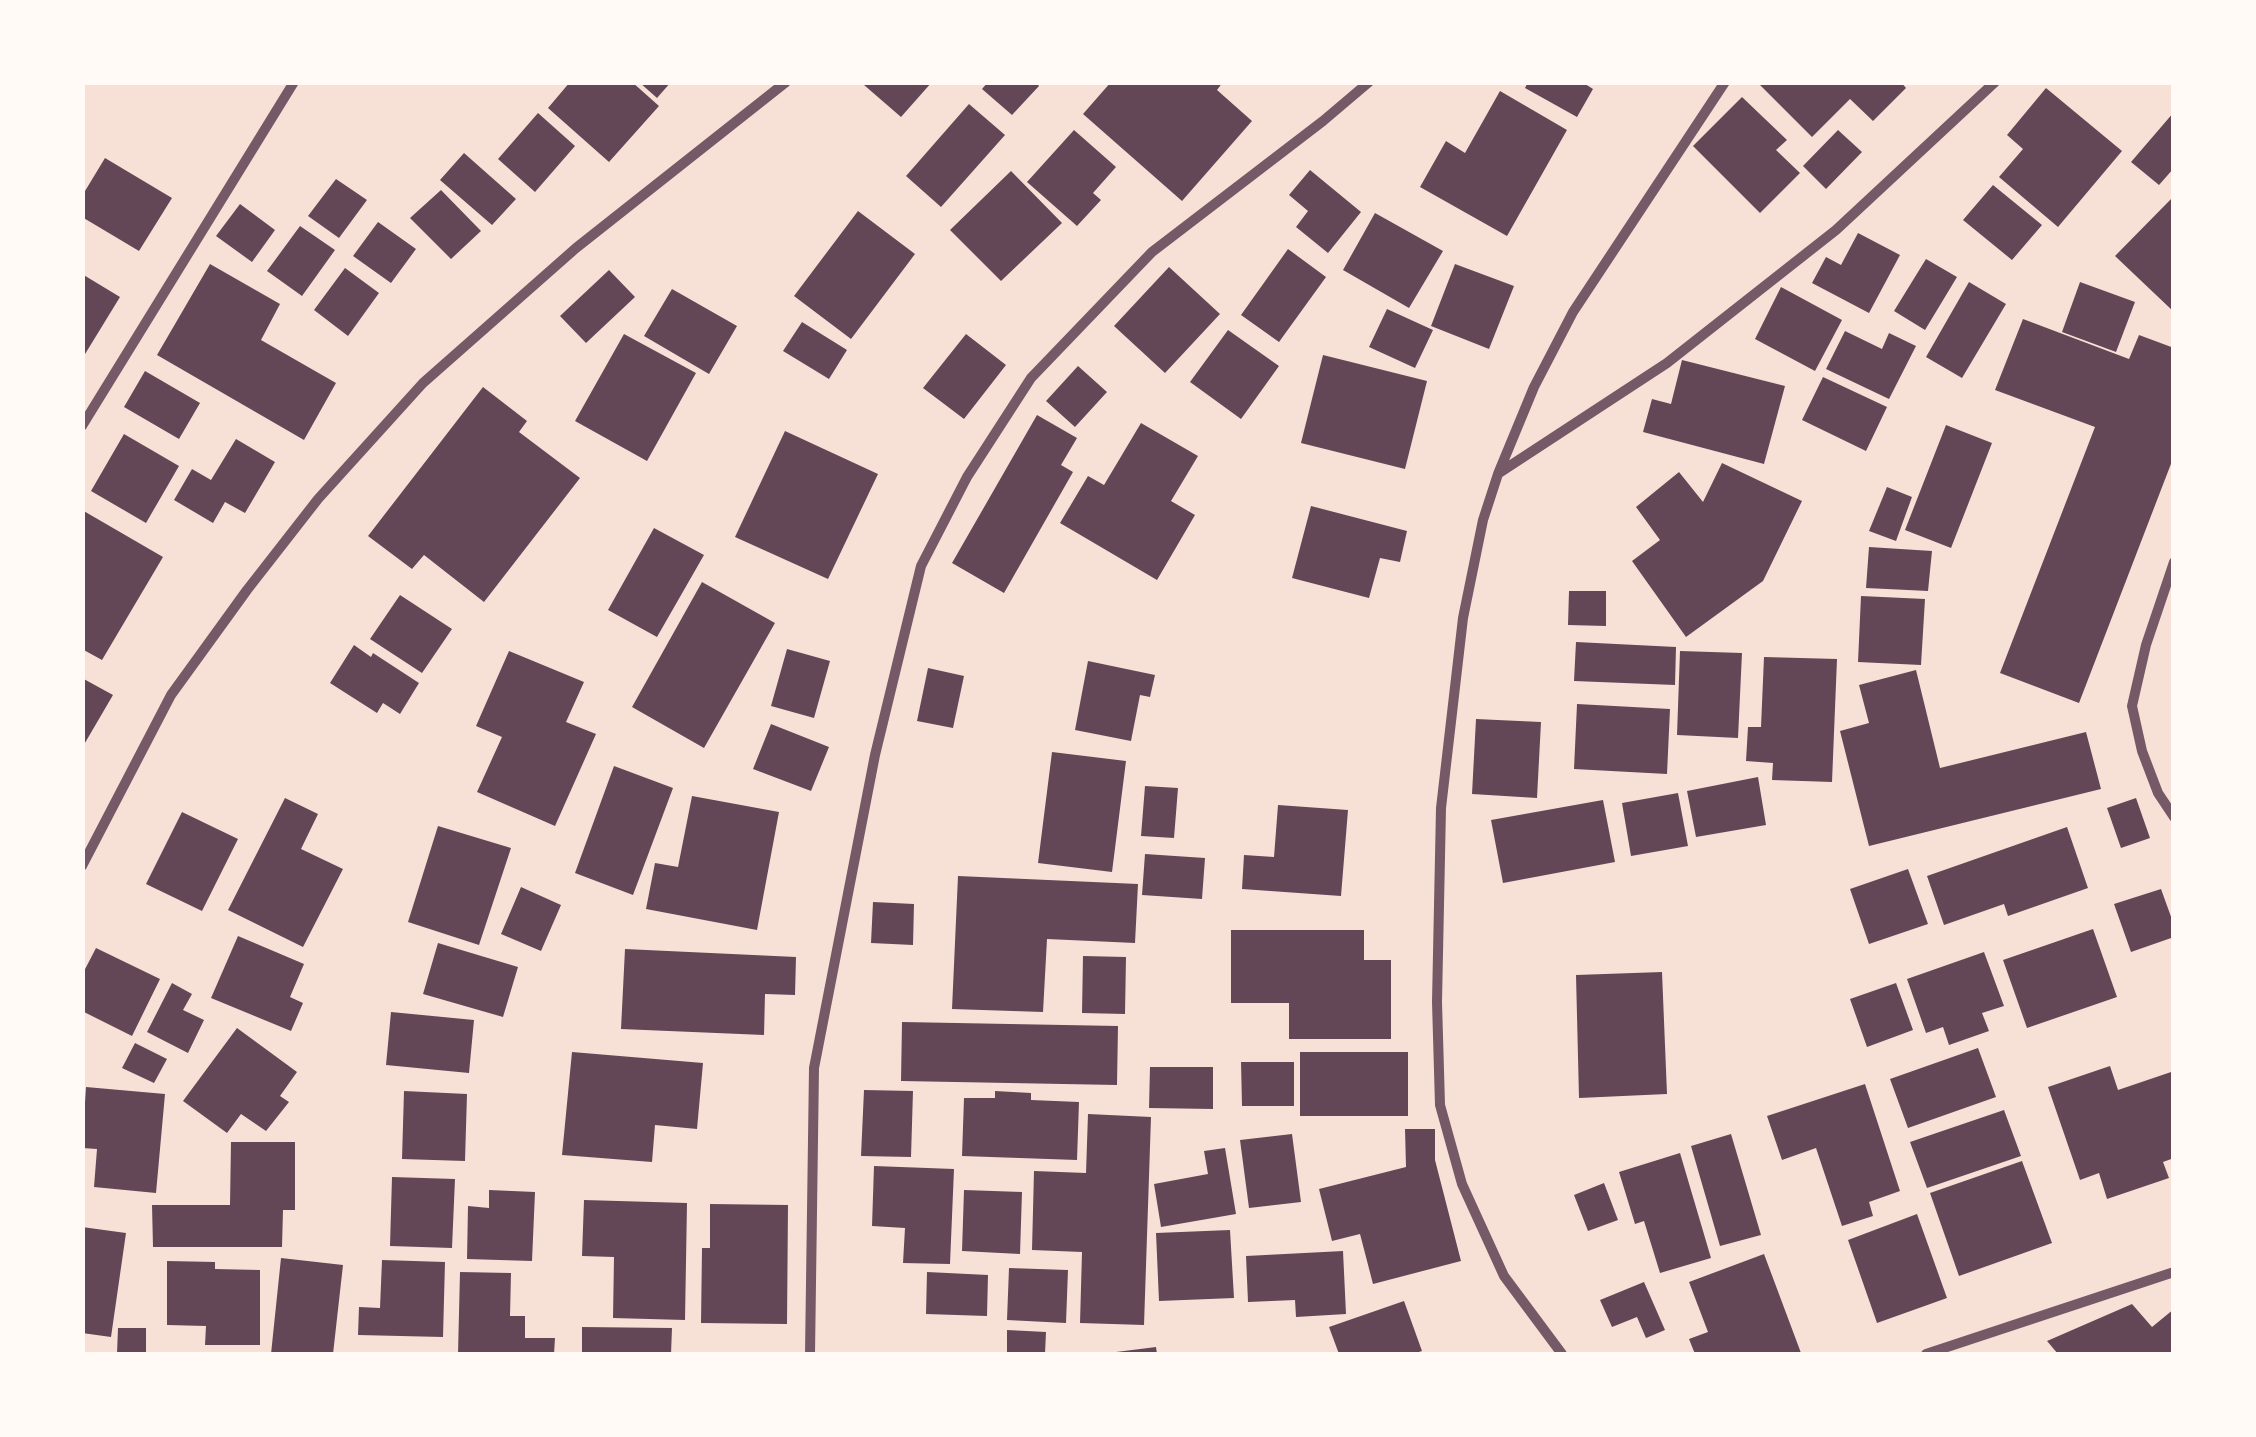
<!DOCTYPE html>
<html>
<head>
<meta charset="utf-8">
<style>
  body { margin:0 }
  #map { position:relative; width:2256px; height:1437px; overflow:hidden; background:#f7e1d7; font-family:Overpass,sans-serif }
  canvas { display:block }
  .frame { position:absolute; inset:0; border:85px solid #fffaf5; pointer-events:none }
</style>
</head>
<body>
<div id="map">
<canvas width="2256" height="1437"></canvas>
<div class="frame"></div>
</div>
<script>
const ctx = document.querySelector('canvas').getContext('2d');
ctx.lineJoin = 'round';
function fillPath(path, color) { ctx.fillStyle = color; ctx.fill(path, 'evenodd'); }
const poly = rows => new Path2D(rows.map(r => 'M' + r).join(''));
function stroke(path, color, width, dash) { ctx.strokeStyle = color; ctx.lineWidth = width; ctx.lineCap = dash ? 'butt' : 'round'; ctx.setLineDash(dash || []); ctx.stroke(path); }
fillPath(poly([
  [570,82,632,82,659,106,609,162,548,108],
  [639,82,671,82,657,98],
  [866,82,932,82,901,117,864,85],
  [988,82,1036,82,1039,86,1012,115,982,89],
  [1111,82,1223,82,1217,90,1252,121,1182,201,1083,114],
  [1528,82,1582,82,1593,89,1577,117,1525,88],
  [1757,82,1901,82,1906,88,1873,121,1850,99,1812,137],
  [2046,88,2122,151,2058,227,1999,177,2023,149,2007,135],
  [1500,91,1567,130,1507,236,1420,187,1446,141,1465,153],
  [1742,97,1787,140,1776,150,1800,173,1760,213,1693,146],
  [969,104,1005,135,941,207,906,176],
  [2174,112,2174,168,2159,185,2131,162],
  [538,113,575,146,535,192,498,159],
  [1074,130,1116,167,1093,193,1101,200,1077,226,1027,182],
  [1838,130,1862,152,1826,189,1803,166],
  [464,153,516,199,492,225,440,180],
  [105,158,172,198,139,251,82,217,82,196],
  [1310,170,1361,212,1328,253,1296,227,1308,211,1289,195],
  [1011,171,1062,223,1001,281,950,230],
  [336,179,367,200,339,238,308,216],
  [1993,185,2042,225,2012,260,1963,220],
  [441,190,481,231,451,259,410,218],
  [2174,196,2174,312,2115,256],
  [240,204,275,230,252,262,216,236],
  [858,211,915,254,851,339,794,296],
  [1375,213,1443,251,1409,308,1343,270],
  [378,222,416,249,391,283,353,256],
  [300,226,335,250,302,296,267,271],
  [1858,233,1900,255,1869,313,1812,283,1826,257,1841,265],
  [1288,249,1326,277,1279,342,1241,315],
  [1926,259,1957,277,1925,330,1894,311],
  [210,264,280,304,261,340,336,383,304,440,157,355],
  [1455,264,1514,286,1489,349,1431,326],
  [1169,267,1220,314,1165,373,1114,326],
  [345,268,379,293,348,336,314,310],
  [609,270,635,297,586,343,560,316],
  [82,274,120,297,82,359],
  [1969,282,2006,304,1962,378,1926,357],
  [2080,282,2135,302,2116,352,2062,332],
  [1781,287,1842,320,1815,371,1755,339],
  [672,289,737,326,709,374,644,336],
  [1387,309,1433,330,1415,368,1369,347],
  [2023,319,2129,359,2139,335,2174,348,2174,456,2079,703,2000,673,2095,427,1995,390],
  [802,322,847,350,829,379,783,351],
  [1228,330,1279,366,1241,419,1190,382],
  [1845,331,1882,349,1889,333,1916,346,1889,399,1826,369],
  [624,334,696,373,647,461,575,421],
  [966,334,1006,365,964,419,923,388],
  [1323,355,1427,381,1405,469,1301,443],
  [1682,360,1785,386,1764,464,1643,432,1652,399,1671,404],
  [1078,366,1107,392,1075,427,1046,401],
  [145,371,200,403,179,439,124,407],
  [1823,377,1887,407,1866,451,1802,420],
  [483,387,527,421,519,432,580,478,484,602,424,555,412,569,368,536],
  [1037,415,1077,438,1061,465,1073,472,1004,593,952,563],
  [1141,423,1198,456,1171,501,1195,515,1157,580,1060,523,1088,476,1104,485],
  [1946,425,1992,443,1951,548,1905,530],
  [785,431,878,474,828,579,735,537],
  [124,434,179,466,146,523,91,491],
  [236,439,275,462,245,513,225,502,213,523,174,500,192,469,211,480],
  [1722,463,1802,501,1763,581,1686,637,1632,561,1660,540,1636,507,1679,472,1703,502],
  [1887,487,1912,497,1896,541,1869,531],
  [1311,506,1407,531,1400,562,1380,558,1369,598,1292,578],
  [82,510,163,557,102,660,82,649],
  [654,528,704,555,657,637,608,610],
  [1869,547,1932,551,1928,591,1866,588],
  [702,582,775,623,704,748,632,707],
  [1569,591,1606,591,1606,626,1568,625],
  [400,595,452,629,422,673,370,639],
  [1861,596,1925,599,1921,665,1858,662],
  [1576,642,1676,647,1675,685,1574,681],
  [354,645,371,657,373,653,419,683,400,714,383,703,377,713,330,683],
  [787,649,830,661,814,718,771,706],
  [509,651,584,682,566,722,596,734,555,826,477,792,502,737,476,726],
  [1680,651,1742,653,1738,738,1677,735],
  [1764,657,1837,659,1832,782,1772,780,1773,763,1746,761,1748,727,1761,727],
  [1088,661,1155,675,1150,697,1140,695,1131,741,1075,730],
  [928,668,964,676,953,728,917,721],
  [1916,670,1940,768,2086,732,2101,789,1869,846,1840,731,1869,723,1859,685],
  [82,678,113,695,82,748],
  [1577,704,1670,709,1667,774,1574,769],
  [1476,719,1541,722,1537,798,1472,794],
  [771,724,829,747,811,791,753,769],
  [1052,752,1126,761,1112,872,1038,863],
  [614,766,673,788,633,895,575,873],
  [1758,777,1766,825,1696,837,1687,791],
  [1145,786,1178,788,1174,838,1141,836],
  [1678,793,1688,846,1631,856,1622,803],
  [692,796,779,812,757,930,646,909,655,863,678,867],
  [285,798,318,814,301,849,343,869,303,947,228,910],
  [2136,798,2150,838,2121,848,2107,808],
  [1603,800,1615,862,1503,883,1491,820],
  [1278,805,1348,810,1341,896,1242,889,1244,855,1274,857],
  [182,812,238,839,202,911,146,884],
  [438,826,511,848,479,945,408,922],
  [2067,827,2088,888,2008,916,2004,904,1944,925,1927,876],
  [1145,854,1205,858,1202,899,1142,895],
  [1908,869,1928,924,1869,944,1850,889],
  [958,876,1138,884,1135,943,1047,939,1043,1012,952,1009],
  [521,887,561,905,541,951,501,934],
  [2161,889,2174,925,2174,937,2131,952,2114,904],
  [873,902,914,904,913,945,871,943],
  [2093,929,2117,997,2027,1028,2003,960],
  [1231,930,1364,930,1364,960,1391,960,1391,1039,1289,1039,1289,1003,1231,1003],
  [238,936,304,964,290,997,303,1003,291,1031,211,998],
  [438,943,518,967,503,1017,423,994],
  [96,948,160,979,132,1036,82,1011,82,975],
  [625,949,796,957,795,995,765,994,764,1035,621,1029],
  [1984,952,2004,1006,1982,1013,1989,1031,1949,1045,1943,1027,1926,1033,1907,979],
  [1083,956,1126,957,1125,1014,1082,1013],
  [1662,972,1667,1094,1579,1098,1576,975],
  [172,983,192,994,183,1010,204,1020,188,1053,147,1032],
  [1896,983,1913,1030,1867,1047,1850,999],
  [391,1012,474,1020,469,1073,386,1065],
  [902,1022,1118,1026,1117,1085,901,1081],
  [237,1028,297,1072,280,1096,289,1102,266,1131,241,1114,227,1133,183,1101],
  [135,1043,167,1059,154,1083,122,1068],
  [1978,1048,1996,1097,1908,1128,1890,1079],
  [572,1052,703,1063,697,1129,655,1125,652,1162,562,1155],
  [1300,1052,1408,1052,1408,1116,1300,1116],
  [1241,1062,1294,1062,1294,1106,1242,1106],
  [2110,1066,2118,1090,2174,1071,2174,1158,2163,1162,2169,1178,2107,1199,2099,1173,2080,1180,2048,1087],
  [1150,1067,1213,1067,1213,1109,1149,1108],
  [1865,1084,1900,1191,1869,1202,1873,1216,1842,1226,1816,1148,1782,1160,1767,1116],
  [86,1087,165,1094,156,1193,94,1187,97,1149,82,1148],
  [864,1090,913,1091,911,1157,861,1156],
  [404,1091,467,1094,465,1161,402,1159],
  [995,1091,1031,1093,1031,1100,1079,1102,1077,1160,962,1156,964,1098,995,1098],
  [2004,1110,2021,1156,1927,1188,1910,1142],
  [1088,1114,1151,1117,1144,1325,1080,1323,1082,1252,1032,1250,1034,1171,1086,1173],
  [1405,1129,1435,1129,1435,1160,1461,1261,1373,1284,1360,1234,1332,1241,1319,1189,1406,1167],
  [1292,1134,1301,1202,1249,1208,1240,1140],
  [1731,1134,1761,1235,1720,1246,1691,1146],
  [231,1142,295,1142,295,1210,283,1210,282,1247,153,1247,152,1205,230,1205],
  [1225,1148,1236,1214,1161,1227,1154,1184,1208,1174,1204,1151],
  [1680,1153,1711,1258,1660,1273,1644,1221,1635,1224,1619,1172],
  [2022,1161,2052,1243,1959,1276,1930,1193],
  [874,1166,954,1169,950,1264,903,1263,905,1228,872,1226],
  [392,1177,455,1179,452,1248,390,1246],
  [1604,1183,1618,1220,1588,1231,1574,1195],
  [489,1190,535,1192,532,1261,467,1259,468,1206,489,1208],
  [964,1190,1022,1192,1020,1254,962,1251],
  [584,1200,687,1203,685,1320,613,1318,614,1257,582,1256],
  [710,1204,788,1205,787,1324,701,1323,702,1248,710,1248],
  [1917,1214,1947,1298,1877,1323,1848,1240],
  [82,1227,126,1233,111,1337,82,1333],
  [1230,1230,1234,1298,1159,1301,1156,1233],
  [1343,1251,1346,1314,1296,1317,1295,1300,1248,1302,1246,1256],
  [1764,1254,1801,1353,1695,1354,1689,1339,1708,1332,1689,1282],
  [281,1258,343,1265,333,1354,271,1354],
  [382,1260,445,1262,443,1337,358,1335,359,1307,380,1308],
  [167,1261,215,1262,215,1269,260,1270,260,1345,205,1345,206,1326,167,1325],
  [1009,1268,1068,1270,1066,1323,1007,1320],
  [460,1272,511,1273,510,1316,525,1316,525,1338,555,1338,554,1354,458,1354],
  [927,1272,988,1275,987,1316,926,1314],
  [1644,1282,1665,1330,1646,1338,1637,1317,1612,1327,1600,1300],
  [1404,1301,1422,1351,1413,1354,1339,1354,1329,1327],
  [2132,1304,2152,1327,2174,1309,2174,1354,2058,1354,2047,1341],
  [582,1327,672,1328,671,1354,582,1354],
  [118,1328,146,1328,146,1354,117,1354],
  [1007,1330,1046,1332,1045,1354,1007,1354],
  [1156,1347,1157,1354,1116,1354,1116,1352]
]), '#644757');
stroke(poly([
  [82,426,294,82],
  [1499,473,1667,363,1836,230,1995,82],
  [2174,562,2146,645,2132,706,2142,751,2158,793,2174,817],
  [82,866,171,695,247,590,318,499,423,383,576,248,786,82],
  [810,1354,814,1068,875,755,921,566,967,477,1031,378,1152,252,1323,121,1369,82],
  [1562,1354,1504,1276,1462,1184,1440,1105,1437,1002,1441,808,1463,618,1483,520,1498,474,1534,387,1573,312,1725,82],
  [1926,1354,2174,1272]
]), '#755966', 10);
</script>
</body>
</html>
